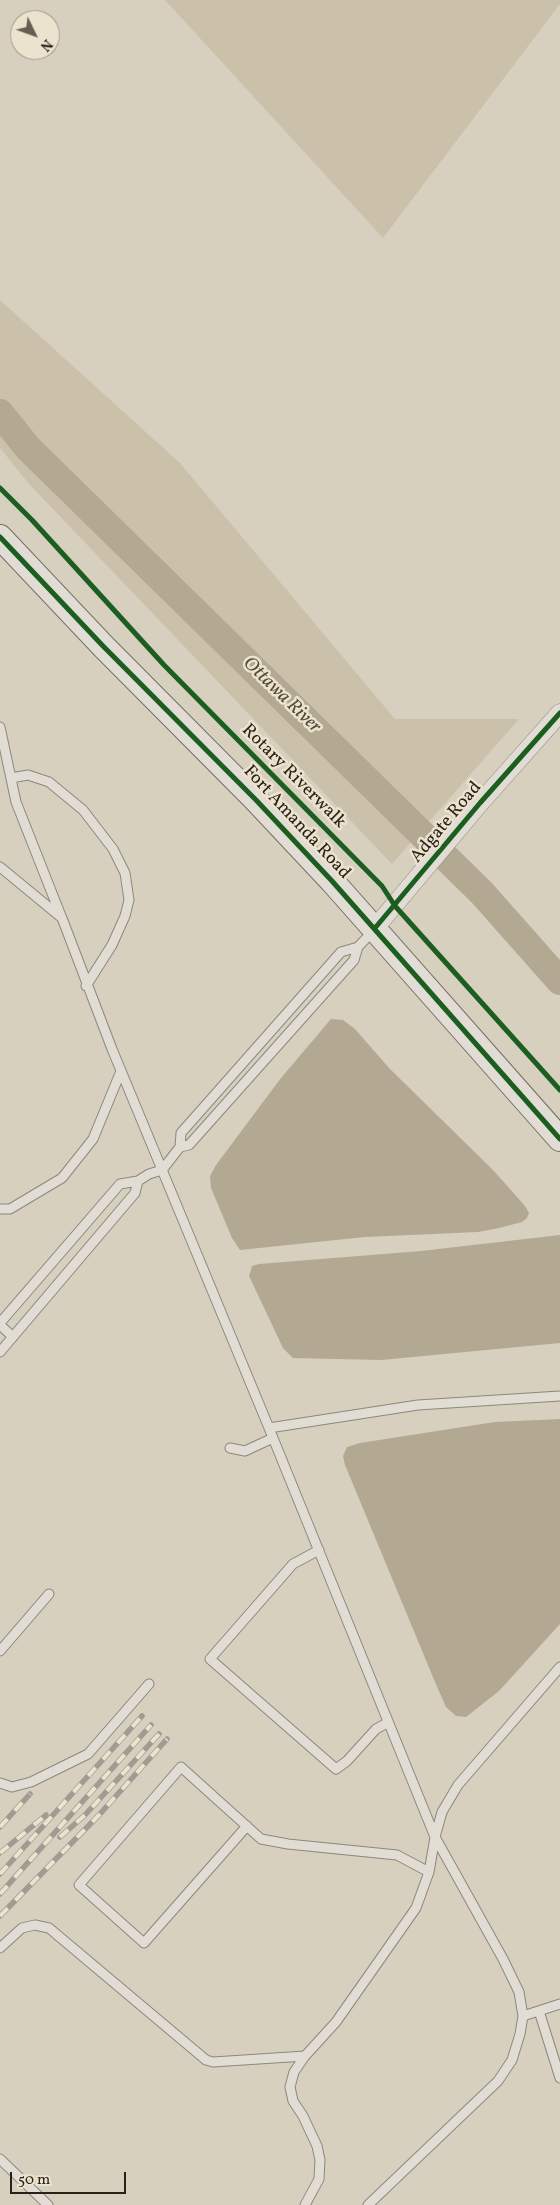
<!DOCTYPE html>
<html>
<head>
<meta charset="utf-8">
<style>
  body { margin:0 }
  #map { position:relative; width:560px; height:2205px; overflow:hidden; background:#d7d0bf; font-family:Vollkorn,serif }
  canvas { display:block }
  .north { position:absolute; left:10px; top:10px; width:50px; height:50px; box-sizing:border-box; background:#ece3cf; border:1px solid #9e9585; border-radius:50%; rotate:132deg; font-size:14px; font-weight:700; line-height:20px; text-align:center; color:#2a2017 }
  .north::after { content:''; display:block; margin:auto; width:18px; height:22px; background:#675e52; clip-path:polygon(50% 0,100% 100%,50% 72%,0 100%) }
  .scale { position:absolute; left:10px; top:2172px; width:116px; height:22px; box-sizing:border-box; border:2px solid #2a2017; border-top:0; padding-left:6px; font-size:15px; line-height:18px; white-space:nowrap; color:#2a2017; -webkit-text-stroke:4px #ece3cf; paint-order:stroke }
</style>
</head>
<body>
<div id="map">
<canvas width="560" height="2205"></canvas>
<div class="north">N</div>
<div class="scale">50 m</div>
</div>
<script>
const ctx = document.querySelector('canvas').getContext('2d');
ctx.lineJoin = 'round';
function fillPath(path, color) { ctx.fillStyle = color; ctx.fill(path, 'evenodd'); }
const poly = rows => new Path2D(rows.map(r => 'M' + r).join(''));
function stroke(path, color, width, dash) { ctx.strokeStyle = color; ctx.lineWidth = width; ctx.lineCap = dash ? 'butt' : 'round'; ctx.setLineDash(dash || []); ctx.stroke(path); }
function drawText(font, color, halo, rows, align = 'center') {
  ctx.font = font + ' Vollkorn,serif'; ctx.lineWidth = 5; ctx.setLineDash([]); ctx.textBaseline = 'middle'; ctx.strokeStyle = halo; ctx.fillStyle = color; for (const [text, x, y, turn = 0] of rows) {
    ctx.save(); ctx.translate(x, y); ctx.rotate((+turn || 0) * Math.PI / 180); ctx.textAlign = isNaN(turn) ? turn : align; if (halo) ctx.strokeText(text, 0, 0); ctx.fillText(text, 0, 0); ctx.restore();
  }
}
fillPath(poly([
  [165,0,560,0,560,4,383,238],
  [0,300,180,463,395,719,519,719,392,864,30,485,0,448]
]), '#cbc1ab');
fillPath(poly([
  [331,1019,343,1020,355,1029,389,1068,494,1171,525,1206,529,1213,527,1218,522,1222,499,1228,478,1232,365,1237,240,1250,232,1238,211,1188,210,1176,216,1165,281,1078],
  [560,1235,560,1343,381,1360,293,1358,283,1348,249,1276,252,1266,259,1264,421,1251],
  [560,1419,560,1624,499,1691,466,1717,456,1716,446,1707,435,1682,345,1465,343,1456,347,1447,360,1443,495,1422]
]), '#b3a892');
stroke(poly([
  [0,413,28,448,482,893,560,981]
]), '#b3a892', 28);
const lane = poly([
  [0,727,16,802,61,916],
  [11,778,28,775,49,782,83,810,113,849,125,873,129,900,125,916,112,945,86,986],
  [0,867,62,918,112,1049,269,1428,435,1837,503,1959,519,1992,523,2016,560,2004],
  [180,1147,181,1133,341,952,358,947],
  [0,1209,10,1209,62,1178,93,1139,121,1071],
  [0,1323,120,1184,138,1181,149,1174,162,1170,180,1147,189,1145,354,960,358,947,374,930],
  [0,1325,13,1337],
  [0,1352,135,1193,138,1181],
  [269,1428,418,1405,560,1396],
  [230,1448,245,1451,273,1438],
  [319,1550,293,1564,210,1659,336,1769,347,1761,376,1729,387,1723],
  [0,1651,49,1594],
  [0,1783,12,1787,31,1782,88,1754,149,1684],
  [247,1826,144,1943,79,1885,181,1767,261,1839,288,1844,397,1855,429,1872],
  [0,1948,22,1928,35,1925,49,1928,206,2060,213,2062,305,2056],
  [539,2011,560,2078],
  [0,2159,48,2205],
  [305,2205,319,2179,320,2160,317,2146,303,2116,293,2101,290,2087,294,2072,305,2056,336,2022,416,1908,429,1872,435,1837,442,1812,458,1785,560,1667],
  [368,2205,498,2081,512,2060,520,2034,523,2016]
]);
const street = poly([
  [375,928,480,803,560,713]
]);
const secondary = poly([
  [0,537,103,646,256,800,332,881,560,1139]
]);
stroke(lane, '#8d877c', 11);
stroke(street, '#8d877c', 19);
stroke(secondary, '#756f66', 26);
stroke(lane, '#e1ddd4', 9);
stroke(street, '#e1ddd4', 18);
stroke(secondary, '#e1ddd4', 24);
const rail = poly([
  [0,1827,30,1794],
  [60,1837,85,1815,159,1734],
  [0,1853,46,1815],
  [0,1874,142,1716],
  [0,1894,151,1725],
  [0,1916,99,1815,167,1739]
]);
stroke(rail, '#a09c94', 5.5);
stroke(rail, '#ece3cf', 4, [11]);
stroke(poly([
  [0,488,32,520,164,665,382,886,395,906,560,1090],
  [0,537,103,646,256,800,332,881,560,1139],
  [375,928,480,803,560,713]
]), '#1b5e20', 5);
drawText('18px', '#2a2017', '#ece3cf', [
  ["Rotary Riverwalk",293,777,45],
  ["Fort Amanda Road",296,823,47],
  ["Adgate Road",447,823,-50]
]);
drawText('italic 19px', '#544a3b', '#ece3cf', [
  ["Ottawa River",281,696,44]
]);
</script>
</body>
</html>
